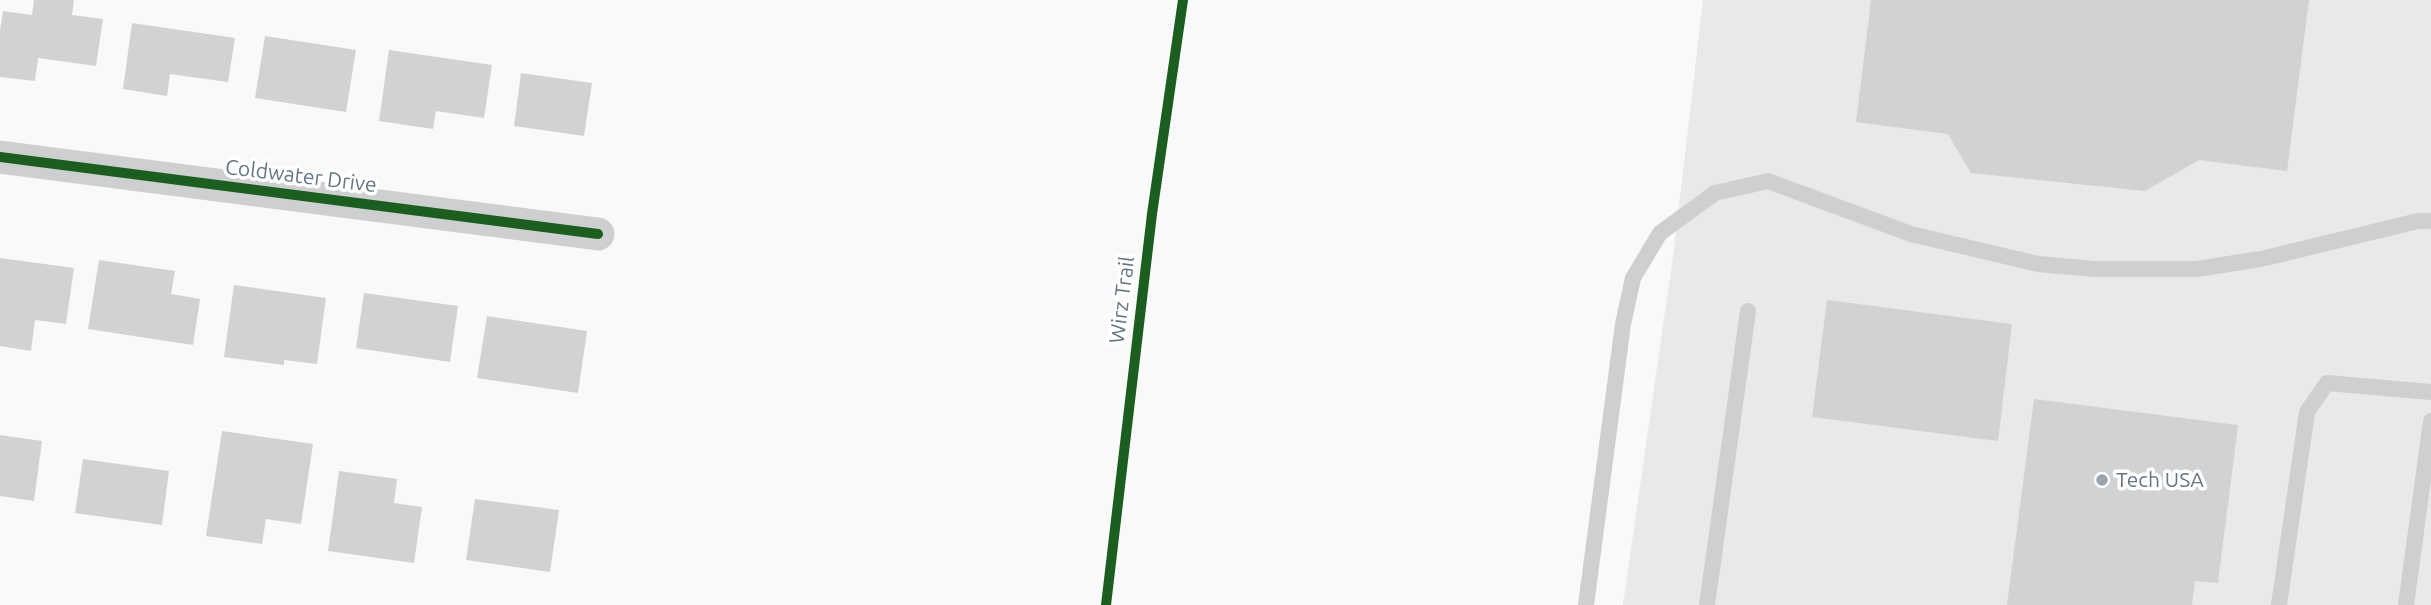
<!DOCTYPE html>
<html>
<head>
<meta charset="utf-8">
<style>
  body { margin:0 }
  canvas { display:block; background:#f9f9f9 }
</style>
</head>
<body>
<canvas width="2431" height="605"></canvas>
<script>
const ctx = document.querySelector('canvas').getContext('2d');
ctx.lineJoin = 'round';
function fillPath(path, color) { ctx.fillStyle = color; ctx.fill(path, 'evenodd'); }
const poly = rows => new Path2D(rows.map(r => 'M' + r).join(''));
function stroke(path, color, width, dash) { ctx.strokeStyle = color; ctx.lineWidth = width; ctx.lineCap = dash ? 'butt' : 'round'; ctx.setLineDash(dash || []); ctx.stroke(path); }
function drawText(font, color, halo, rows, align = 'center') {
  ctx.font = font + ' Ubuntu,sans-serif'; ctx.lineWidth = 7; ctx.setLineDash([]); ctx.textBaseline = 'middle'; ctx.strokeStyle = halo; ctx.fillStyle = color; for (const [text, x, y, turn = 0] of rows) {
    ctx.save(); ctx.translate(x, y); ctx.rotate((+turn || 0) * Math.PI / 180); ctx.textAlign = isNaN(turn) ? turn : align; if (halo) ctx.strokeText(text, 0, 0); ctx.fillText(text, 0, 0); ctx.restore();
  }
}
fillPath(poly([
  [1703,0,2431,0,2431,605,1623,605,1674,249]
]), '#e8e9e9');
fillPath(poly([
  [34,0,74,0,72,15,103,19,96,66,38,58,35,81,0,77,0,31,3,11,32,15],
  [1871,0,2309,0,2287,171,2199,160,2145,191,1971,173,1948,134,1856,122],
  [132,23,235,38,228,82,170,74,167,96,123,89],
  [265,36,356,50,346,112,255,98],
  [389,50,492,65,484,118,436,111,433,129,379,121],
  [521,73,592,83,584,136,514,126],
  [0,258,74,268,66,324,35,320,31,351,0,346],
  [99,260,175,271,171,294,200,299,193,345,88,329],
  [234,285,326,298,317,364,284,360,284,365,224,357],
  [364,293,458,306,450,362,356,348],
  [1827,300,2012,324,1998,441,1812,417],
  [487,316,587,331,578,393,477,378],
  [2034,399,2238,425,2218,583,2195,581,2192,605,2007,605],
  [222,431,313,444,301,524,266,519,262,544,206,536],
  [0,435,42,441,34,501,0,496],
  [83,459,169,471,162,525,75,513],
  [339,471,397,479,394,503,422,507,414,563,328,551],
  [475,499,559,510,550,572,466,560]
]), '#d0d2d3');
stroke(poly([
  [1586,605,1623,324,1633,278,1660,233,1715,193,1768,181,1911,234,2038,264,2095,269,2197,269,2261,259,2418,221,2431,221],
  [1707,605,1748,311],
  [2279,605,2307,412,2327,383,2431,392],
  [2406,605,2431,421]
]), '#cecfd0', 16);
stroke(poly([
  [0,157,598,234]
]), '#cecfd0', 33);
stroke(poly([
  [0,157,598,234],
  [1106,605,1152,214,1183,0]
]), '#1b5e20', 10);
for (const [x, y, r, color] of [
  [2102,480,7,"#99a4ac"]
]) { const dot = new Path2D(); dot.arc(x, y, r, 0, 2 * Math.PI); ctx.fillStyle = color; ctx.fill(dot); stroke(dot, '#fff', 2.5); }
drawText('21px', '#657683', '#fff', [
  ["Coldwater Drive",301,176,7],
  ["Wirz Trail",1122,300,-83]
]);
drawText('21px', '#657683', '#fff', [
  ["Tech USA",2116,480]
], 'left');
</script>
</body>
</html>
